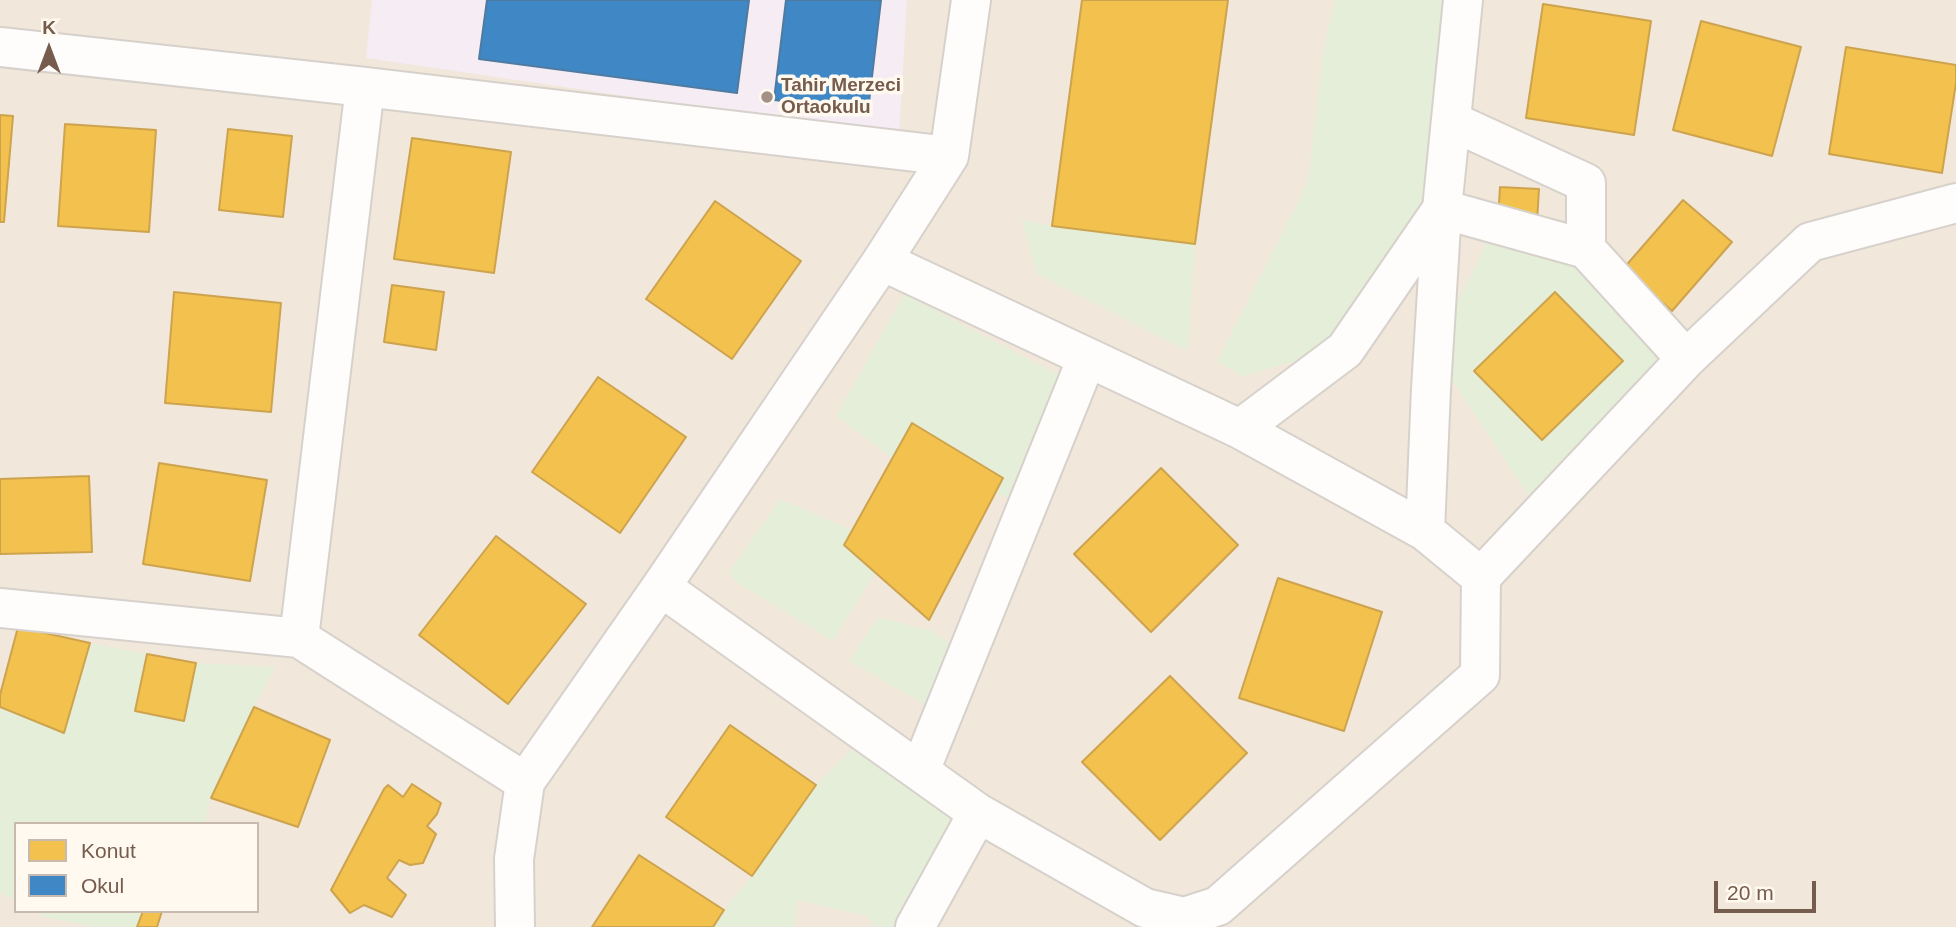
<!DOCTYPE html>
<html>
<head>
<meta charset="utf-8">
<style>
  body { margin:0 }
  #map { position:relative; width:1956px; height:927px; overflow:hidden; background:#f8f4ed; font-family:Helvetica,sans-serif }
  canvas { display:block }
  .legend { position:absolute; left:14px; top:822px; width:245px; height:91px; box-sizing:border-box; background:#fff9ef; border:2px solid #c8baae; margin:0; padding:9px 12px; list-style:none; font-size:21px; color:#765c4d }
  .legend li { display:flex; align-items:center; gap:14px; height:35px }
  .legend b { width:35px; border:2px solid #c8baae }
  .north { position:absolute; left:14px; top:14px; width:70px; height:70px; -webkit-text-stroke:5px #fff9ef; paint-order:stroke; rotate:0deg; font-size:19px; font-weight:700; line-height:28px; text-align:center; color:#765c4d }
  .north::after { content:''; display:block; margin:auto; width:24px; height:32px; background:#765c4d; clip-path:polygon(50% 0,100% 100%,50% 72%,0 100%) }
  .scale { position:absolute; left:1714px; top:881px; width:102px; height:32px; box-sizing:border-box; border:4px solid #765c4d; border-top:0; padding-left:9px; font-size:21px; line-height:24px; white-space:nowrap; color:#765c4d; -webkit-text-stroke:5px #fff9ef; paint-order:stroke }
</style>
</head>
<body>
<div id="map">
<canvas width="1956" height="927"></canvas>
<ul class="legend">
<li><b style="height:19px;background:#f2c14e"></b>Konut</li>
<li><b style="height:19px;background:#3f88c5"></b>Okul</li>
</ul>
<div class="north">K</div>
<div class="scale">20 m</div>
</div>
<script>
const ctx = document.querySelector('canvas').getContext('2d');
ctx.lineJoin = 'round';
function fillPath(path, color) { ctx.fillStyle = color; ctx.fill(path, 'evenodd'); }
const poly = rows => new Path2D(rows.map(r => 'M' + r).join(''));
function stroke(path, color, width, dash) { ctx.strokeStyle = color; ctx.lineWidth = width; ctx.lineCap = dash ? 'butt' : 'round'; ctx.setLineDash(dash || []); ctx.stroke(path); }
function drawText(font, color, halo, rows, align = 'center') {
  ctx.font = font + ' Helvetica,sans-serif'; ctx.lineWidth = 7; ctx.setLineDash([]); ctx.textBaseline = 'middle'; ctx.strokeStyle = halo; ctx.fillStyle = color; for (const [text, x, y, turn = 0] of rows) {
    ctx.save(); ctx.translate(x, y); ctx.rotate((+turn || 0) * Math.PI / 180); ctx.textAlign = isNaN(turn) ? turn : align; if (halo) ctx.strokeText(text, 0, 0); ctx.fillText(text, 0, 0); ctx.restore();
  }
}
fillPath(poly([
  [0,0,1956,0,1956,927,0,927],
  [16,824,257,824,257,911,16,911]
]), '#f1e7db');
fillPath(poly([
  [372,0,907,0,899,136,366,58]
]), '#f5ecf4');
fillPath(poly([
  [1335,0,1463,0,1442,209,1324,353,1243,376,1217,362,1308,182,1323,53],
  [1022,220,1052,226,1195,244,1188,351,1037,274],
  [1496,224,1586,249,1673,345,1529,497,1433,351],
  [904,294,1059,375,1075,389,1028,504,995,493,1003,478,912,423,892,458,836,416],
  [780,499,852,530,844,546,875,573,833,641,738,583,729,573],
  [878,617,932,631,967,656,943,715,849,661],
  [90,643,147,654,135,711,184,721,196,663,275,667,254,707,211,798,204,824,16,824,16,901,0,892,0,707,64,732],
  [859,742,978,813,915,927,876,927,867,916,798,900,794,927,713,927,724,910,752,876,816,785],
  [35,911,143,911,137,927,97,927,48,918]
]), '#e5eed8');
const homes = poly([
  [1082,0,1228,0,1195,244,1052,226,1082,0],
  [1543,4,1651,21,1634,135,1526,118,1543,4],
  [1701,21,1801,47,1772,156,1673,130,1701,21],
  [1846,47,1956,65,1956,83,1942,173,1829,154,1846,47],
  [0,115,13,116,4,222,0,222,0,115],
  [65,124,156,130,149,232,58,226,65,124],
  [228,129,292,136,283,217,219,210,228,129],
  [412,138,511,152,494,273,394,259,412,138],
  [1500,187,1539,189,1537,222,1498,220,1500,187],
  [1683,200,1732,242,1672,311,1623,269,1683,200],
  [715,201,801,261,732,359,646,299,715,201],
  [392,285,444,292,436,350,384,342,392,285],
  [174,292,281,303,271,412,165,403,174,292],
  [1555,292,1623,361,1542,440,1474,371,1555,292],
  [598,377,686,437,620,533,532,472,598,377],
  [912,423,1003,478,929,620,844,545,912,423],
  [159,463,267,480,250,581,143,564,159,463],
  [1161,468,1238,545,1151,632,1074,554,1161,468],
  [89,476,92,552,0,554,0,479,89,476],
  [496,536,586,604,508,704,419,635,496,536],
  [1278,578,1382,612,1344,731,1239,698,1278,578],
  [18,627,90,643,64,733,0,707,0,695,18,627],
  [147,654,196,663,184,721,135,711,147,654],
  [1170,676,1247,753,1160,840,1082,762,1170,676],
  [254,707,330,740,298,827,211,798,254,707],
  [730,725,816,785,752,876,666,817,730,725],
  [412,784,441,803,437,814,427,826,436,834,423,863,410,865,399,860,387,878,406,895,392,917,364,905,350,913,331,890,384,789,388,785,403,797,412,784],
  [639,855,724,910,713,927,592,927,639,855],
  [143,911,162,911,157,927,137,927,143,911]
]);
fillPath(homes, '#f2c14e');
stroke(homes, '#cda34e', 2);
const schools = poly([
  [487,0,749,0,737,93,479,59,487,0],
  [786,0,881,0,868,111,774,100,786,0]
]);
fillPath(schools, '#3f88c5');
stroke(schools, '#507ba1', 2);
const minor = poly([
  [0,47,365,87,949,156],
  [1451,121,1586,183,1586,249],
  [1442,209,1345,350,1240,429,1425,531,1481,577],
  [1442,209,1586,249,1686,359],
  [882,261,1240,429],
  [1425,531,1431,389,1442,209,1463,0],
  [661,587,978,813,1145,908,1184,917,1218,906,1480,675,1481,577,1686,359,1810,242,1956,203],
  [0,608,299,638,525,782,514,859,515,927],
  [299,638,365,87],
  [920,771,1087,358],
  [525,782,661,587,882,261,949,156,971,0],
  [915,927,978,813]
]);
stroke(minor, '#d7d1cb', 42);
stroke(minor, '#fefdfc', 38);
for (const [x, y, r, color] of [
  [767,97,7,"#a49185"]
]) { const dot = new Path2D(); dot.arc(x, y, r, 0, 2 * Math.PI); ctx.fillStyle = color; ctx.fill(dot); stroke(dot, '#fff9ef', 2.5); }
drawText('bold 19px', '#765c4d', '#fff9ef', [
  ["Tahir Merzeci",781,86],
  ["Ortaokulu",781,108]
], 'left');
</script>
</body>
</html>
